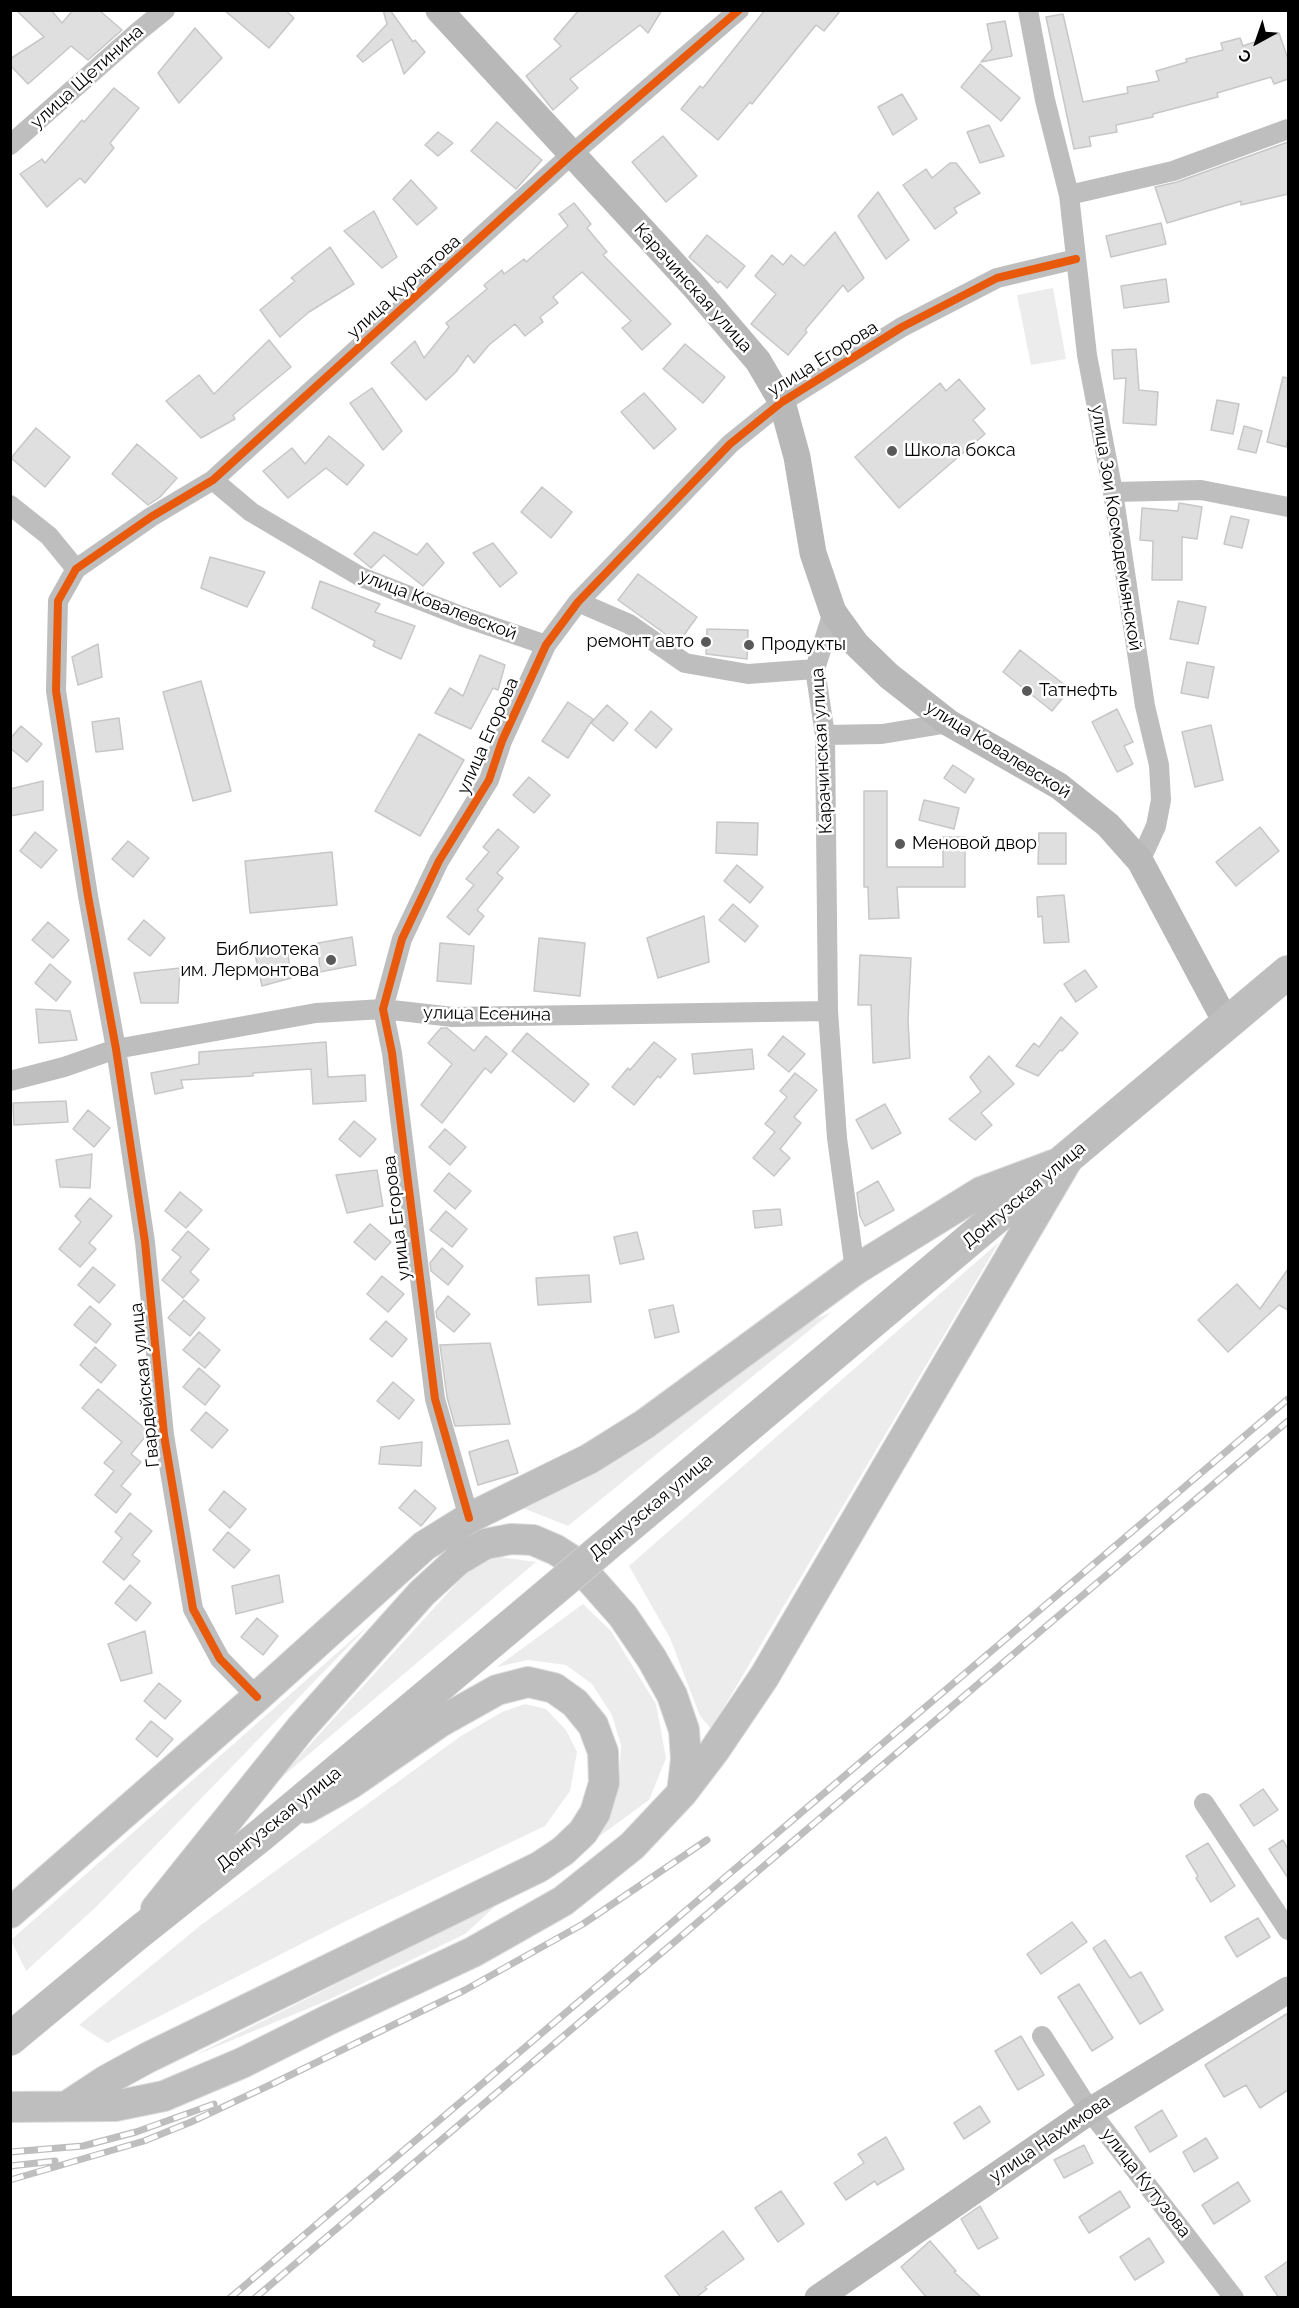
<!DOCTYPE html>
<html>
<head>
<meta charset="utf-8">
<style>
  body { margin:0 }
  #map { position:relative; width:1299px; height:2308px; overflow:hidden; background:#fff; font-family:Raleway,sans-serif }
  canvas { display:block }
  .frame { position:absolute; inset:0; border:12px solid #000; pointer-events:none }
  .north { position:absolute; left:1227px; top:12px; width:60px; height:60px; -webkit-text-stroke:4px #fff; paint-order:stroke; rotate:220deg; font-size:16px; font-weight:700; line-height:24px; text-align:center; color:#000 }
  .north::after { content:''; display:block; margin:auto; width:21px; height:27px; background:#000; clip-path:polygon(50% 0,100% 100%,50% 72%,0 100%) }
</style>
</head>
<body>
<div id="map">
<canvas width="1299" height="2308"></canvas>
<div class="frame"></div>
<div class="north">С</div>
</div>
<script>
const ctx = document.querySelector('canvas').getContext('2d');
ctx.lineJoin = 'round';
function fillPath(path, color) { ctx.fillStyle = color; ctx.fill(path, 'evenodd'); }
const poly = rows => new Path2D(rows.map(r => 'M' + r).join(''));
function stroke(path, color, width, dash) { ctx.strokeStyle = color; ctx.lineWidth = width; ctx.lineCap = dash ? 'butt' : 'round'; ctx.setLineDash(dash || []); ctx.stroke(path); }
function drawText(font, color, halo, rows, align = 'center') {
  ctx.font = font + ' Raleway,sans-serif'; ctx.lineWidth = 5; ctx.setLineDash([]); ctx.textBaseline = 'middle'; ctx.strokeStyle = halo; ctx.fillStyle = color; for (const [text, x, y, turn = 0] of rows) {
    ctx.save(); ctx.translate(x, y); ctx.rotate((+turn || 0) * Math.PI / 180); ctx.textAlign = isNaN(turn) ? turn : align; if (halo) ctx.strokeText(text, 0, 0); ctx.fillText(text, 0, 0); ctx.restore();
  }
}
fillPath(poly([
  [1053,288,1066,359,1031,365,1017,295],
  [999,1242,711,1729,700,1716,670,1638,629,1566],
  [832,1312,568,1526,523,1508,583,1480,656,1436,808,1322],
  [493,1556,536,1562,275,1783,465,1574],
  [583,1604,611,1631,656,1704,666,1758,649,1800,597,1838,610,1817,619,1782,621,1745,612,1715,592,1684,566,1665,528,1660,497,1667],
  [371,1623,97,1906,26,1971,11,1940],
  [525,1704,546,1709,566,1730,577,1752,570,1791,545,1826,348,1920,107,2043,79,2025,201,1925,461,1736,502,1712],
  [500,1902,465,1934,326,2001,191,2057]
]), '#ececec');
const building = poly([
  [16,10,51,10,62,23,73,10,99,10,122,30,88,60,71,46,28,84,10,65,10,59,44,37,16,10],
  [224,10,285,10,294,18,269,48,224,10],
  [383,10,390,10,413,42,415,40,425,52,404,74,392,39,363,62,357,56,387,24,383,10],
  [579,10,662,10,648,33,640,25,570,79,578,88,553,110,526,76,561,46,554,39,579,10],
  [765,10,841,10,824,31,816,25,752,104,750,102,718,140,681,109,700,86,703,88,765,10],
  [1063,14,1083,102,1128,93,1127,87,1159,81,1156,71,1187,62,1186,59,1223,50,1221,43,1240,38,1243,46,1279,33,1288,59,1288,79,1274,84,1271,77,1217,93,1218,97,1153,114,1153,117,1116,125,1117,132,1089,137,1091,146,1074,149,1046,17,1063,14],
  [1005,21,1012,56,981,62,992,49,987,24,1005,21],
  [195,28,222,58,179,103,158,73,195,28],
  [980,64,1020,98,1001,121,961,87,980,64],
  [114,88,139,108,110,143,114,148,85,183,80,178,47,207,20,174,42,159,45,163,82,120,84,122,114,88],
  [902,94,917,119,893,135,878,107,902,94],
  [497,122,542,160,516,189,471,151,497,122],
  [989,125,1004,156,980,163,967,132,989,125],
  [438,132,453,143,438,156,425,145,438,132],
  [663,136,697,176,666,202,632,162,663,136],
  [1288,142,1288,194,1241,205,1241,201,1167,223,1155,187,1177,182,1288,142],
  [950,163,956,163,980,193,954,208,957,213,935,229,903,185,926,169,932,178,950,163],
  [411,180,437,208,417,225,393,199,411,180],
  [878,192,909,240,886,259,858,216,878,192],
  [574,203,591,224,587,228,607,252,603,255,671,324,642,350,622,328,631,321,582,272,553,297,558,303,540,317,543,322,525,336,515,324,489,345,474,363,468,355,456,372,426,400,391,363,415,341,424,358,449,327,446,323,487,289,484,285,502,270,504,274,524,259,526,262,568,226,559,214,574,203],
  [374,211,397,257,382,268,344,231,374,211],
  [1161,223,1166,244,1111,257,1106,236,1161,223],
  [835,232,864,278,848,292,843,285,805,330,807,332,788,355,751,324,776,294,755,276,772,255,783,265,791,255,804,266,835,232],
  [707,235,745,266,727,288,720,281,718,283,689,257,707,235],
  [330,247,354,284,309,312,280,337,260,310,295,281,291,278,330,247],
  [1166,279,1169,302,1124,308,1121,286,1166,279],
  [269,340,291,367,233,415,235,419,201,438,166,401,199,375,214,394,269,340],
  [685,344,725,377,703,403,663,369,685,344],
  [1136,349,1139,390,1158,392,1156,425,1123,423,1126,378,1114,379,1112,350,1136,349],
  [1283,377,1288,378,1288,438,1286,447,1267,442,1283,377],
  [959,379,985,409,973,420,985,434,899,508,855,457,940,383,946,391,959,379],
  [372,388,402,431,383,450,350,403,372,388],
  [644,393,676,429,654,449,621,412,644,393],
  [1217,400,1239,404,1233,434,1211,430,1217,400],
  [1244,426,1262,431,1256,453,1238,449,1244,426],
  [36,428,70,457,45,487,11,458,36,428],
  [329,436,364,465,347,485,326,468,288,498,263,471,292,448,305,464,329,436],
  [137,444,177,478,160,497,148,505,112,474,137,444],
  [542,487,572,512,551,538,521,512,542,487],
  [1179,503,1202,507,1197,539,1182,537,1182,580,1152,580,1153,541,1140,540,1142,508,1178,511,1179,503],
  [1231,516,1249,520,1242,548,1224,544,1231,516],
  [374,532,417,555,427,543,444,563,423,586,384,555,371,568,354,554,374,532],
  [493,543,517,573,500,587,473,553,493,543],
  [210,557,265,572,247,607,201,588,210,557],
  [638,574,697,617,678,643,618,600,638,574],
  [320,581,380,604,375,612,415,626,401,659,373,646,375,641,312,608,320,581],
  [1178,601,1206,607,1198,644,1170,639,1178,601],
  [707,629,748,630,747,659,706,654,707,629],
  [98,644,102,677,78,685,72,657,98,644],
  [1020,650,1070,689,1052,711,1003,672,1020,650],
  [480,655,505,665,498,690,493,688,471,729,435,713,450,688,463,696,480,655],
  [1187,662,1214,667,1208,698,1181,693,1187,662],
  [201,681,231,791,193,801,163,692,201,681],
  [568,702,593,719,568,758,542,741,568,702],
  [607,705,628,723,613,741,591,723,607,705],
  [1117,709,1133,742,1124,746,1133,764,1117,772,1092,722,1117,709],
  [651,711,672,729,656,748,635,730,651,711],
  [119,718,123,749,96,752,92,722,119,718],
  [1211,725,1223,780,1195,787,1182,732,1211,725],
  [21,726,42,744,27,762,10,748,10,739,21,726],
  [419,734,464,760,420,836,375,811,419,734],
  [953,765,974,779,965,793,944,778,953,765],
  [529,777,550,795,534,813,513,795,529,777],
  [43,781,43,810,10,816,10,789,43,781],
  [864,791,887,791,887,867,943,867,943,837,965,837,965,887,897,887,899,918,869,919,868,887,864,887,864,791],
  [924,800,959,808,954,829,919,820,924,800],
  [717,822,758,823,757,855,716,853,717,822],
  [1260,827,1279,851,1236,886,1216,862,1260,827],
  [498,829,519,847,497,873,503,878,477,910,484,916,469,935,447,917,474,885,466,879,489,852,483,847,498,829],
  [35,832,57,850,41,868,20,851,35,832],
  [1039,833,1066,833,1066,864,1038,864,1039,833],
  [128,841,149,858,133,877,112,859,128,841],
  [332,852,337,905,250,913,245,861,332,852],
  [737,865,763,887,750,903,724,881,737,865],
  [1064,895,1069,942,1044,943,1042,916,1038,917,1037,897,1064,895],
  [733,904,758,926,745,942,719,920,733,904],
  [704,916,709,962,658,978,647,938,704,916],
  [144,920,165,938,150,956,128,939,144,920],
  [48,922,69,940,53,958,32,940,48,922],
  [352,937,356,965,320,972,318,943,352,937],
  [539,938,585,943,580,996,534,991,539,938],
  [440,943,474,946,471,984,437,981,440,943],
  [287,945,291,978,262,986,255,954,287,945],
  [860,955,911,958,908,1020,910,1058,873,1063,871,1005,858,1005,860,955],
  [50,964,71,982,56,1001,35,983,50,964],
  [180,968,178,1003,141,1003,134,973,180,968],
  [1085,970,1097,987,1076,1002,1064,984,1085,970],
  [36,1009,70,1011,77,1040,39,1043,36,1009],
  [1061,1017,1078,1033,1062,1051,1060,1050,1038,1076,1016,1066,1034,1043,1039,1047,1061,1017],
  [441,1028,447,1028,474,1051,486,1036,507,1054,491,1073,485,1068,442,1123,421,1105,452,1064,428,1043,441,1028],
  [527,1033,589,1084,574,1102,512,1051,527,1033],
  [783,1036,805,1054,789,1072,768,1055,783,1036],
  [326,1042,328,1077,365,1075,366,1101,313,1104,311,1069,253,1073,253,1076,181,1080,183,1088,155,1094,151,1073,199,1064,199,1052,326,1042],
  [654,1042,676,1059,660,1078,658,1076,634,1105,612,1087,628,1068,630,1070,654,1042],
  [752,1049,754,1069,694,1074,692,1054,752,1049],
  [989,1056,1014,1084,981,1113,992,1125,975,1140,949,1119,981,1092,970,1077,989,1056],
  [795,1073,817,1090,794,1117,801,1123,780,1149,790,1158,774,1176,753,1158,775,1132,765,1124,787,1097,780,1091,795,1073],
  [66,1101,68,1122,14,1125,13,1103,66,1101],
  [885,1104,901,1133,872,1149,856,1120,885,1104],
  [88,1110,110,1128,94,1147,73,1129,88,1110],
  [354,1121,376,1139,360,1157,339,1139,354,1121],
  [445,1129,466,1147,450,1165,429,1147,445,1129],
  [92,1154,90,1188,60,1187,56,1160,92,1154],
  [377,1170,383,1206,347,1213,336,1175,377,1170],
  [449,1173,471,1191,455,1209,434,1191,449,1173],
  [878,1181,894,1210,865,1226,860,1216,857,1193,878,1181],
  [180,1192,202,1210,186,1228,165,1211,180,1192],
  [90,1198,112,1216,89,1243,96,1249,80,1267,59,1249,81,1222,75,1216,90,1198],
  [780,1209,782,1225,755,1228,753,1211,780,1209],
  [446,1211,467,1229,452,1247,430,1230,446,1211],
  [370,1224,391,1242,375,1260,354,1242,370,1224],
  [188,1231,209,1249,190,1272,199,1280,183,1298,162,1280,181,1257,172,1250,188,1231],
  [637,1232,644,1259,620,1264,614,1237,637,1232],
  [442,1248,463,1266,448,1285,431,1271,430,1263,442,1248],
  [93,1267,115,1285,99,1303,78,1285,93,1267],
  [1288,1269,1288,1310,1279,1305,1228,1352,1198,1320,1237,1284,1260,1309,1288,1269],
  [589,1275,591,1302,538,1305,536,1278,589,1275],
  [382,1276,404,1294,388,1312,367,1294,382,1276],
  [448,1296,470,1314,454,1332,437,1318,436,1311,448,1296],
  [184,1300,205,1318,190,1336,168,1318,184,1300],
  [673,1305,679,1332,655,1338,649,1310,673,1305],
  [90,1306,111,1324,96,1343,74,1325,90,1306],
  [386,1321,407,1339,392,1357,370,1339,386,1321],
  [199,1332,220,1350,205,1368,183,1350,199,1332],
  [490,1343,510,1424,455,1426,447,1397,440,1345,490,1343],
  [95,1347,116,1365,101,1383,80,1365,95,1347],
  [199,1368,220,1386,205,1405,183,1387,199,1368],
  [393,1382,414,1400,399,1419,377,1401,393,1382],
  [98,1389,149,1432,131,1454,141,1462,121,1486,131,1494,116,1513,95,1495,114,1471,104,1463,122,1442,82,1408,98,1389],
  [206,1412,228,1430,212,1448,191,1430,206,1412],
  [508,1440,518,1473,478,1485,469,1452,508,1440],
  [422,1442,421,1466,379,1464,381,1447,422,1442],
  [415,1490,436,1508,421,1526,399,1508,415,1490],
  [224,1491,246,1509,230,1528,209,1510,224,1491],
  [130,1513,152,1531,132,1555,140,1561,124,1580,103,1562,122,1538,115,1532,130,1513],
  [228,1532,250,1550,234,1568,213,1550,228,1532],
  [279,1575,283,1602,236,1614,232,1586,279,1575],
  [130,1585,151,1603,136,1621,115,1603,130,1585],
  [257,1618,278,1636,263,1655,241,1637,257,1618],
  [145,1631,152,1673,121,1681,108,1644,145,1631],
  [159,1683,181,1701,165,1719,144,1701,159,1683],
  [151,1721,173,1739,157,1757,136,1739,151,1721],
  [1263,1789,1278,1810,1254,1826,1240,1805,1263,1789],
  [1283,1840,1288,1849,1288,1878,1269,1849,1283,1840],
  [1208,1843,1235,1886,1211,1902,1196,1878,1198,1876,1186,1856,1208,1843],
  [1258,1918,1270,1937,1237,1957,1225,1937,1258,1918],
  [1072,1922,1087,1942,1041,1974,1027,1954,1072,1922],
  [1105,1940,1130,1978,1141,1972,1163,2010,1140,2024,1093,1948,1105,1940],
  [1079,1984,1113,2038,1092,2051,1058,1997,1079,1984],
  [1288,2013,1288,2090,1260,2108,1246,2085,1224,2097,1205,2065,1288,2013],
  [1021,2036,1044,2075,1018,2090,995,2051,1021,2036],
  [980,2106,990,2122,964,2139,954,2123,980,2106],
  [1162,2110,1177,2136,1150,2152,1135,2127,1162,2110],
  [886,2137,904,2169,877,2185,875,2181,846,2200,834,2183,864,2163,858,2154,886,2137],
  [1206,2138,1218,2158,1194,2172,1183,2152,1206,2138],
  [1084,2145,1093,2163,1064,2178,1054,2160,1084,2145],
  [1238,2182,1250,2201,1214,2224,1202,2205,1238,2182],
  [781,2191,804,2224,778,2242,755,2208,781,2191],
  [1120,2191,1130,2207,1089,2233,1079,2217,1120,2191],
  [980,2206,998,2238,978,2249,961,2219,980,2206],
  [723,2231,744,2259,705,2287,707,2289,695,2298,681,2298,665,2276,723,2231],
  [1149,2238,1164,2262,1135,2280,1120,2257,1149,2238],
  [930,2241,956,2271,954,2272,982,2298,927,2298,901,2267,930,2241],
  [1288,2261,1288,2298,1279,2298,1265,2277,1288,2261]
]);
fillPath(building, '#dfdfdf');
stroke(building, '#c7c7c7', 1.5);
const primary = poly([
  [156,1909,301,1728,422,1593,458,1560,485,1544,511,1539,533,1540,556,1550,576,1563,623,1616,652,1659,672,1695,684,1730,686,1759,682,1793],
  [10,1913,257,1697,424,1546,469,1518,589,1459,645,1424,855,1270,981,1192,1053,1165],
  [67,2106,105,2081,147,2058,539,1867,563,1851,583,1832,595,1813,604,1783,603,1752,593,1725,575,1703,554,1688,528,1682,497,1690,440,1722,350,1784,307,1808],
  [10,2107,115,2106,164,2096,242,2063,328,2020,473,1952,563,1901,632,1846,682,1793,714,1751,764,1677,1066,1162]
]);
const highway = poly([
  [629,1526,1288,972],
  [10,2039,133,1937,261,1835,514,1623]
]);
stroke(primary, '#dbdbdb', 32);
stroke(highway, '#dbdbdb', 34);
stroke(poly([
  [1028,10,1045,100,1069,195,1087,355,1113,492,1145,706,1159,765,1161,800,1156,826,1140,861],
  [10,145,139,31,165,10],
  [1069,195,1173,171,1288,129],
  [213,480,251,512,361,577,461,616,546,645],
  [1113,492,1201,490,1288,507],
  [10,505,49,536,76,569],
  [578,602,629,624,685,663,748,674,815,669],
  [833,612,815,669,825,735,828,1011,837,1138,855,1270],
  [825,735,882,734,949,723],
  [10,1081,64,1067,116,1049,316,1013,383,1009,453,1017,828,1011],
  [469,1518,435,1399,392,1053,383,1009,402,939,439,861,489,780,502,741,546,645,578,602,730,444,782,402,902,327,997,278,1076,259],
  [257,1697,220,1659,193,1609,164,1435,145,1242,116,1049,88,896,56,691,58,601,76,569,151,517,213,480,571,155,739,10],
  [1204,1803,1288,1930],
  [1042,2036,1090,2111,1234,2298]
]), '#bebebe', 20);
stroke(poly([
  [439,10,693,285,758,361,782,402,797,457,813,553,833,612,856,644,889,676,949,723,1059,786,1108,825,1140,861,1227,1024],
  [818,2298,1090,2111,1288,1990]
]), '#b8b8b8', 27);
stroke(primary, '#bebebe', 30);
stroke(highway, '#bebebe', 33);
const rail = poly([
  [10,2152,83,2146,136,2132,214,2104],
  [10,2166,55,2161],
  [10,2180,144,2141,191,2122,270,2085,465,1990,583,1924,707,1840],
  [230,2298,1288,1399],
  [255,2298,1288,1421]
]);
stroke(rail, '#bebebe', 7);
stroke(rail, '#fff', 4.5, [14]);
const highwayBridge = poly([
  [514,1623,629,1526]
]);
stroke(highwayBridge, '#dbdbdb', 34, []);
stroke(highwayBridge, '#bebebe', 33);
stroke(poly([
  [469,1518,435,1399,392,1053,383,1009,402,939,439,861,489,780,502,741,546,645,578,602,730,444,782,402,902,327,997,278,1076,259],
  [257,1697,220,1659,193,1609,164,1435,145,1242,116,1049,88,896,56,691,58,601,76,569,151,517,213,480,571,155,739,10]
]), '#e8590c', 8);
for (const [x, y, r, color] of [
  [892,451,6,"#595959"],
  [706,642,6,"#595959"],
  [749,645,6,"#595959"],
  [1027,691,6,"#595959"],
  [900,844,6,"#595959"],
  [331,960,6,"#595959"]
]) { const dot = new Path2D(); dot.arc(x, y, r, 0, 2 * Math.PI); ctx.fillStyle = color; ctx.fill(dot); stroke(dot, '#fff', 2); }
drawText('18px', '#000', '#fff', [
  ["улица Щетинина",87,77,-42],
  ["улица Курчатова",404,287,-42],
  ["Карачинская улица",693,288,48],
  ["улица Егорова",823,359,-32],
  ["улица Зои Космодемьянской",1116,528,81],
  ["улица Ковалевской",438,605,21],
  ["улица Егорова",488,736,-66],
  ["улица Ковалевской",998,750,32],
  ["Карачинская улица",822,751,-93],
  ["улица Есенина",487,1014,1],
  ["Донгузская улица",1024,1195,-40],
  ["улица Егорова",397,1218,-97],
  ["Гвардейская улица",145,1385,-96],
  ["Донгузская улица",651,1507,-40],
  ["Донгузская улица",279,1819,-39],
  ["улица Нахимова",1050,2139,-34],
  ["улица Кутузова",1146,2183,52]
]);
drawText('18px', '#000', '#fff', [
  ["Школа бокса",904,451],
  ["ремонт авто",694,642,"right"],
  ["Продукты",761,645],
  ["Татнефть",1039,691],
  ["Меновой двор",912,844],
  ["Библиотека",319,950,"right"],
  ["им. Лермонтова",319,971,"right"]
], 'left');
</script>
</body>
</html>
